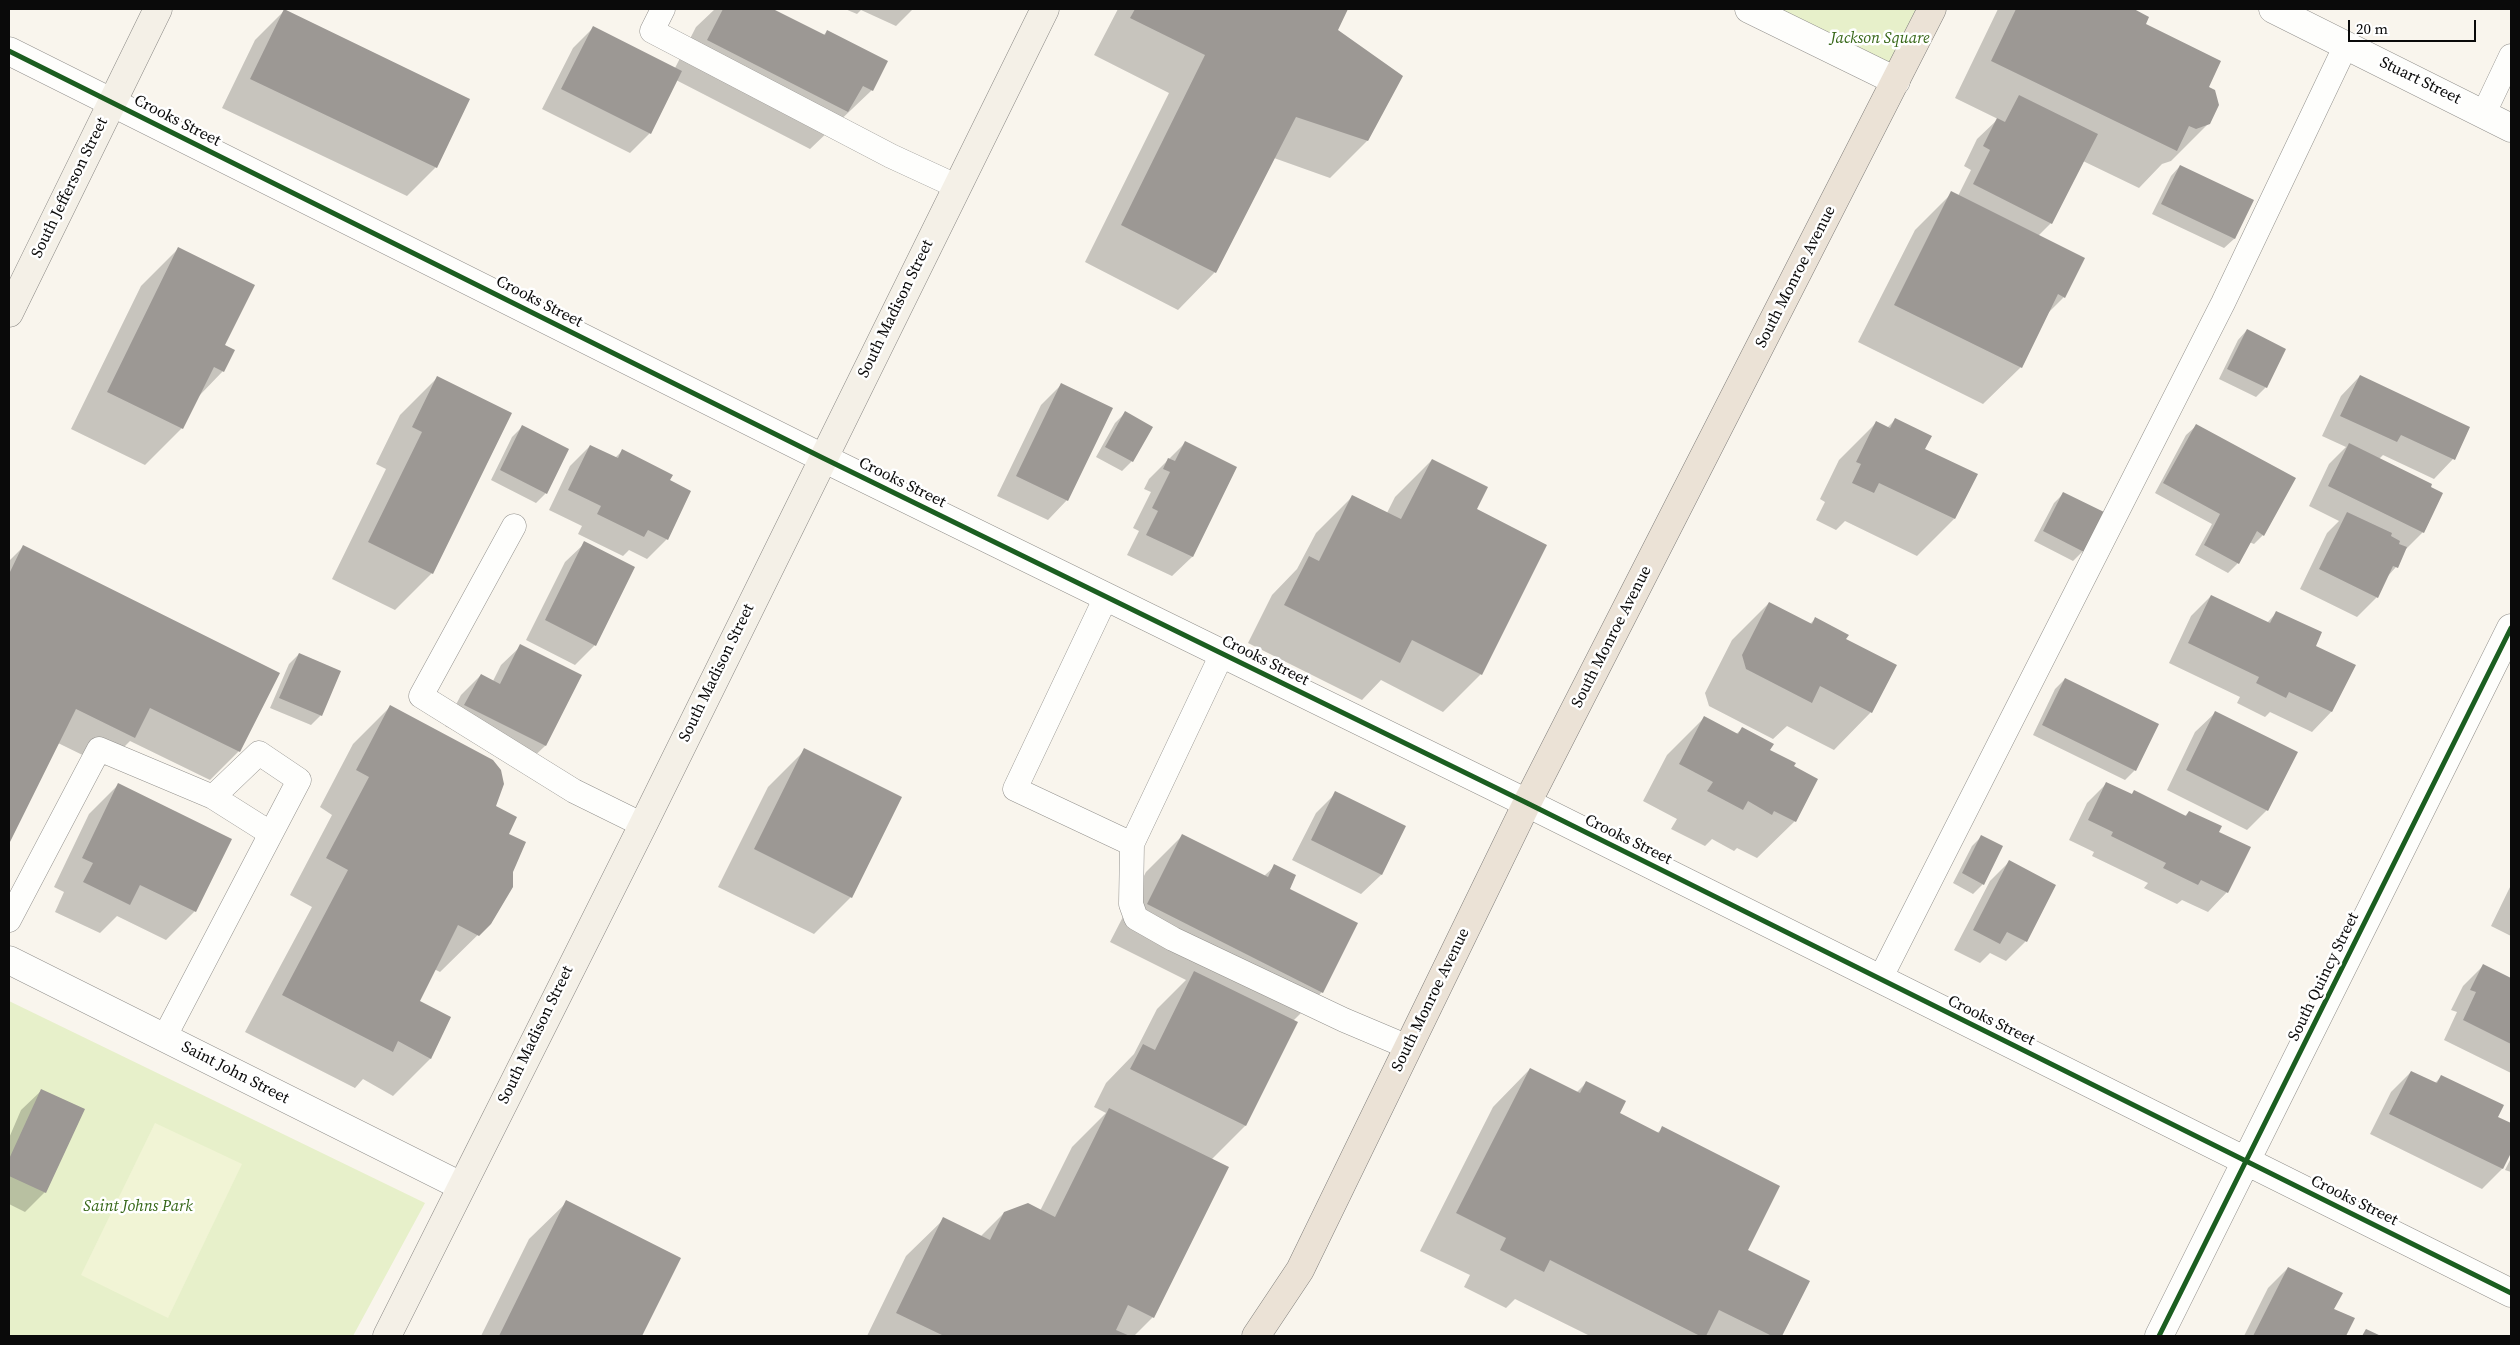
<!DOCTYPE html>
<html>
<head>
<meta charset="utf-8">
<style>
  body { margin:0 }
  #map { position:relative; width:2520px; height:1345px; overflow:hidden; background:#f9f5ed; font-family:"Source Serif 4",serif }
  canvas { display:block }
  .frame { position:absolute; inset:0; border:10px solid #0a0a0a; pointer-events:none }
  .scale { position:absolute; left:2348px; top:20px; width:128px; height:22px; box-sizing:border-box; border:2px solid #0a0a0a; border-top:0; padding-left:6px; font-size:15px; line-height:18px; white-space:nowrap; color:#0a0a0a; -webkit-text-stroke:4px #fff; paint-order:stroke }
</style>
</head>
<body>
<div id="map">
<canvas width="2520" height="1345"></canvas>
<div class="frame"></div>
<div class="scale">20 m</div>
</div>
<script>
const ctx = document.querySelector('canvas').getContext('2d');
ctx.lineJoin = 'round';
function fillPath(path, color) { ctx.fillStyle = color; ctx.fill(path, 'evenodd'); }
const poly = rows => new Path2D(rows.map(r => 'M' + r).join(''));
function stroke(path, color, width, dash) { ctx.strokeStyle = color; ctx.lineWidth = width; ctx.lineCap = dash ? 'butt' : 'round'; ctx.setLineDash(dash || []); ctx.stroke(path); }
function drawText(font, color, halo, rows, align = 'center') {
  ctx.font = font + ' "Source Serif 4",serif'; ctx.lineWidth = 5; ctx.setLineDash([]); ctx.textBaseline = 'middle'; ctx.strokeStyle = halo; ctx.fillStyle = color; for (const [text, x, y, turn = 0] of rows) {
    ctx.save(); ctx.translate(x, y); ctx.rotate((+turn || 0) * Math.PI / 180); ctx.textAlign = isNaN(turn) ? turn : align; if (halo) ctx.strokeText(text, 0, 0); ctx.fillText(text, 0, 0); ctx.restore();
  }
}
fillPath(poly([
  [1749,9,1932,9,1896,81],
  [9,1001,425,1203,353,1336,9,1336]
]), '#e7f0ca');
fillPath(poly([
  [155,1123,242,1164,168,1318,81,1275]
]), '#f1f4d5');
fillPath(poly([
  [715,9,771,9,823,36,827,31,872,90,810,149,676,80,650,133,630,153,542,109,573,48,593,28,675,68,696,27],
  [845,9,913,9,896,26,861,10,857,14],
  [1118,9,1347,9,1336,30,1367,141,1330,178,1274,158,1215,272,1178,310,1085,262,1169,93,1094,55],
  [1998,9,2131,9,2148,17,2144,25,2207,88,2209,123,2171,161,2162,164,2139,188,2083,161,2051,223,2038,236,2064,297,2046,315,2021,367,1983,404,1858,342,1915,230,1952,193,1958,196,1971,170,1964,166,1977,139,1998,119,1955,98],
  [284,11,436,167,407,196,222,108,255,40],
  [2180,166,2253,200,2234,239,2224,248,2152,214,2171,176],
  [178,249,223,371,198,397,182,428,145,465,71,429,141,286],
  [2247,330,2266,387,2256,397,2219,379,2238,340],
  [2360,376,2469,428,2453,459,2434,479,2383,455,2379,459,2423,532,2404,551,2396,567,2387,577,2377,597,2357,617,2300,589,2327,533,2339,521,2309,506,2329,464,2346,447,2322,436,2341,396],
  [437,378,432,573,395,610,332,579,386,469,376,464,400,415],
  [1061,385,1067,500,1048,520,997,496,1041,405],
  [1125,413,1132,461,1122,471,1096,457,1115,423],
  [1895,420,1924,449,1954,519,1917,556,1845,521,1836,530,1816,520,1825,502,1820,499,1839,460,1876,423,1887,428],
  [2196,426,2263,535,2254,544,2249,542,2238,563,2228,573,2195,555,2212,524,2155,493,2186,435],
  [522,427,546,493,536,503,491,480,512,437],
  [1185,443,1236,468,1192,557,1172,576,1127,555,1139,531,1133,528,1151,492,1144,489,1149,479],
  [590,446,615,458,622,451,668,481,667,539,647,559,629,550,623,556,578,534,582,526,549,510,570,466],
  [1432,460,1475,510,1546,545,1481,674,1443,712,1381,680,1362,700,1248,643,1272,595,1297,569,1316,533,1353,496,1387,513,1395,497],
  [2064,493,2083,551,2073,561,2034,541,2054,503],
  [585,543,595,645,575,665,526,640,565,562],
  [23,547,239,751,210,780,130,741,105,766,58,743,9,841,9,561],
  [2211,596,2267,623,2277,612,2314,646,2354,665,2331,712,2312,732,2270,712,2265,717,2237,703,2240,697,2169,663,2191,616],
  [1769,603,1810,624,1815,619,1845,640,1871,712,1834,750,1787,726,1773,739,1709,706,1705,693,1732,640],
  [521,646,580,676,545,746,525,765,445,726,461,695,481,675,493,681,501,665],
  [299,654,321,715,311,725,270,708,289,664],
  [2065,679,2135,770,2125,780,2033,735,2055,689],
  [390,707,494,807,507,834,512,872,490,923,440,972,434,969,418,1001,450,1018,430,1059,393,1096,363,1079,355,1088,245,1032,312,907,290,895,332,815,320,807,353,744],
  [2215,713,2296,753,2267,810,2247,830,2167,790,2195,732],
  [1704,718,1736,734,1742,729,1769,750,1795,821,1757,858,1737,848,1734,851,1712,839,1705,846,1671,829,1677,819,1643,801,1667,755],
  [805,750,851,897,814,934,718,887,768,787],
  [2107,783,2131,795,2134,792,2184,817,2189,812,2217,832,2227,892,2208,912,2182,900,2177,904,2144,888,2148,883,2092,856,2094,852,2069,840,2087,803],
  [118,785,195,911,166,940,117,916,100,933,55,912,64,892,54,887,89,814],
  [1336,793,1404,827,1381,875,1361,894,1292,860,1316,813],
  [1183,835,1264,876,1275,866,1288,889,1356,923,1322,992,1293,1021,1296,1023,1245,1126,1211,1160,1153,1317,1134,1336,867,1336,906,1256,944,1219,980,1237,1004,1213,1040,1211,1072,1147,1106,1113,1094,1107,1106,1083,1134,1054,1157,1009,1186,980,1110,942,1146,872],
  [1981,837,1983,884,1973,894,1953,883,1972,846],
  [2010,861,2026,941,2006,961,1990,953,1980,963,1954,950,1990,881],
  [2511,885,2511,936,2491,926],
  [2483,966,2511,980,2511,1073,2444,1040,2457,1012,2451,1010,2463,986],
  [1530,1069,1576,1093,1586,1083,1618,1114,1657,1133,1663,1128,1746,1250,1808,1281,1780,1336,1590,1336,1515,1299,1506,1308,1464,1287,1470,1275,1420,1251,1493,1107],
  [2411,1072,2435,1083,2442,1076,2496,1117,2511,1124,2511,1150,2502,1169,2482,1189,2370,1134,2391,1092],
  [41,1091,45,1192,25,1212,9,1204,9,1138,21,1110],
  [2511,1158,2511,1172,2505,1170],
  [567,1202,680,1258,641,1336,481,1336,529,1239],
  [2288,1268,2333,1310,2353,1319,2344,1336,2244,1336,2268,1288]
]), '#0003');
fillPath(poly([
  [284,9,470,99,437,168,250,79],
  [723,9,773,9,825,35,827,30,888,61,873,91,863,86,848,112,707,40],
  [1135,9,1348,9,1338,30,1403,76,1368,141,1296,117,1216,273,1121,225,1205,55,1130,18],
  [2016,9,2134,9,2149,17,2146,24,2221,61,2209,87,2215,90,2219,105,2210,124,2196,129,2189,126,2177,151,1991,61],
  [593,26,682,71,651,134,561,89],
  [2019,95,2098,134,2052,224,1973,184,1990,150,1983,146,1997,118,2005,122],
  [2180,165,2254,200,2235,239,2161,204],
  [1951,191,2085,258,2065,298,2058,294,2022,368,1894,305],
  [178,247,255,285,225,345,235,350,224,372,214,367,183,429,107,392],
  [2247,329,2286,349,2267,388,2227,369],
  [2360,375,2470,427,2455,460,2401,435,2397,442,2340,416],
  [437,376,512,413,433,574,368,542,422,432,412,427],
  [1061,383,1113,408,1068,501,1016,476],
  [1125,411,1153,427,1133,462,1105,447],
  [1895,418,1932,436,1925,449,1978,474,1955,519,1879,483,1874,493,1852,483,1861,464,1856,462,1876,421,1890,428],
  [2196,424,2296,478,2264,536,2257,531,2239,564,2204,545,2220,514,2163,483],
  [522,425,569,449,547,494,500,470],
  [1185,441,1237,467,1193,557,1146,535,1158,511,1152,508,1170,472,1163,469,1168,458,1175,461],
  [2349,443,2432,484,2431,487,2443,493,2424,533,2328,486],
  [590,445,618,458,622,449,673,475,670,480,691,491,668,540,648,530,644,537,597,514,601,506,568,490],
  [1432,459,1488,487,1477,509,1547,545,1482,675,1412,640,1400,663,1284,605,1309,556,1319,561,1352,495,1401,519],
  [2063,492,2104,512,2084,552,2043,531],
  [2347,512,2392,533,2391,536,2400,541,2399,544,2407,547,2398,568,2393,566,2378,598,2319,569],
  [584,541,635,567,596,646,545,620],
  [23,545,280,673,240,752,150,708,135,738,76,709,9,844,9,574],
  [2211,595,2270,623,2276,611,2322,632,2316,646,2356,665,2332,712,2289,692,2286,698,2256,683,2259,677,2188,643],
  [1769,602,1812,624,1815,617,1849,635,1846,639,1897,665,1872,713,1820,686,1812,703,1746,669,1742,655],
  [520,644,582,675,546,746,464,705,481,674,500,684],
  [299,653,341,671,322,716,279,698],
  [2065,678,2159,724,2136,771,2042,725],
  [390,705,493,760,501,770,504,784,496,806,517,817,509,834,526,842,513,872,513,887,491,924,479,936,458,925,420,1001,451,1017,431,1059,398,1041,393,1052,282,995,348,870,326,858,369,777,356,770],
  [2215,711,2298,752,2268,811,2186,770],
  [1704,716,1738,734,1742,727,1774,744,1770,750,1796,763,1794,766,1818,779,1796,822,1774,811,1772,815,1748,801,1743,810,1707,791,1713,782,1679,764],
  [804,748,902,797,852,898,754,849],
  [2106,782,2132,794,2134,790,2186,816,2189,811,2222,826,2219,832,2251,847,2228,893,2201,880,2198,885,2163,868,2166,863,2111,836,2113,832,2088,820],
  [118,783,232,839,196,912,140,885,130,905,83,882,93,863,82,858],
  [1335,791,1406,826,1382,875,1311,840],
  [1182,834,1268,877,1274,864,1296,875,1290,889,1358,923,1323,993,1147,904],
  [1981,835,2003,846,1984,885,1962,873],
  [2009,860,2056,885,2027,942,2007,932,2000,944,1973,930],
  [2483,964,2511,978,2511,1044,2463,1020,2476,992,2470,990],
  [1194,971,1298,1022,1246,1126,1130,1069,1143,1044,1155,1050],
  [1530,1068,1580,1093,1586,1081,1626,1101,1620,1113,1659,1133,1662,1126,1780,1186,1748,1250,1810,1281,1782,1336,1772,1336,1719,1310,1706,1336,1700,1336,1550,1260,1544,1272,1500,1250,1506,1238,1456,1213],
  [2411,1071,2437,1083,2441,1075,2504,1105,2498,1117,2511,1123,2511,1153,2503,1169,2389,1114],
  [41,1089,85,1109,46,1193,9,1176,9,1159],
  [1109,1108,1229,1167,1154,1318,1128,1305,1116,1330,1130,1336,944,1336,896,1313,943,1217,990,1240,1004,1212,1028,1203,1055,1217],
  [566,1200,681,1258,642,1336,499,1336],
  [2288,1267,2343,1293,2334,1309,2355,1318,2346,1336,2253,1336],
  [2366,1329,2381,1336,2362,1336]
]), '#9c9894');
const service = poly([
  [663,9,652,31,891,156,956,186],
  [2483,115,2511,56],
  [514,526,421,696,574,791,643,825],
  [1106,597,1015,789,1132,844,1222,654],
  [1132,844,1131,904,1136,918,1173,939,1344,1020,1408,1047],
  [9,920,99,749,213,797,270,833],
  [1880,979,2223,303,2346,45],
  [164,1038,299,780,259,753,213,797]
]);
const minor = poly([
  [1749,9,1896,81],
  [2273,9,2511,128],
  [1527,803,2511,1293],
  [9,960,461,1186],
  [2159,1336,2511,628]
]);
const tertiary = poly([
  [9,51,823,458,1527,803]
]);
const secondary = poly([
  [9,313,158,9],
  [387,1336,643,825,1045,9]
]);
const primary = poly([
  [1256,1336,1300,1270,1527,803,1932,9]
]);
stroke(service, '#92908c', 25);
stroke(minor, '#92908c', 29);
stroke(tertiary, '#92908c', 29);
stroke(secondary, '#888683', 29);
stroke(primary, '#7f7d7a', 29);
stroke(service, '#fefefc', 24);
stroke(minor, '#fefefc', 28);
stroke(tertiary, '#fefefc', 28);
stroke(secondary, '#f4f0e7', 28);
stroke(primary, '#ebe2d6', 28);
stroke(poly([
  [9,51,823,458,1527,803,2511,1293],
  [2159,1336,2511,628]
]), '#1b5e20', 5);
drawText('italic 16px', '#356616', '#fff', [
  ["Jackson Square",1880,39],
  ["Saint Johns Park",138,1207]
]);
drawText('16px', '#0a0a0a', '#fff', [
  ["Stuart Street",2420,81,26],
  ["Crooks Street",177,121,27],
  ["South Jefferson Street",70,188,-64],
  ["South Monroe Avenue",1796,277,-63],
  ["Crooks Street",539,302,27],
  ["South Madison Street",896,309,-64],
  ["Crooks Street",902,483,26],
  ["South Monroe Avenue",1612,637,-63],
  ["Crooks Street",1265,661,26],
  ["South Madison Street",717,673,-64],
  ["Crooks Street",1628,840,26],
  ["South Quincy Street",2324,977,-64],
  ["South Monroe Avenue",1431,1000,-64],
  ["Crooks Street",1991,1021,26],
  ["South Madison Street",536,1035,-64],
  ["Saint John Street",235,1073,27],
  ["Crooks Street",2354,1201,26]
]);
</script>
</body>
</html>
